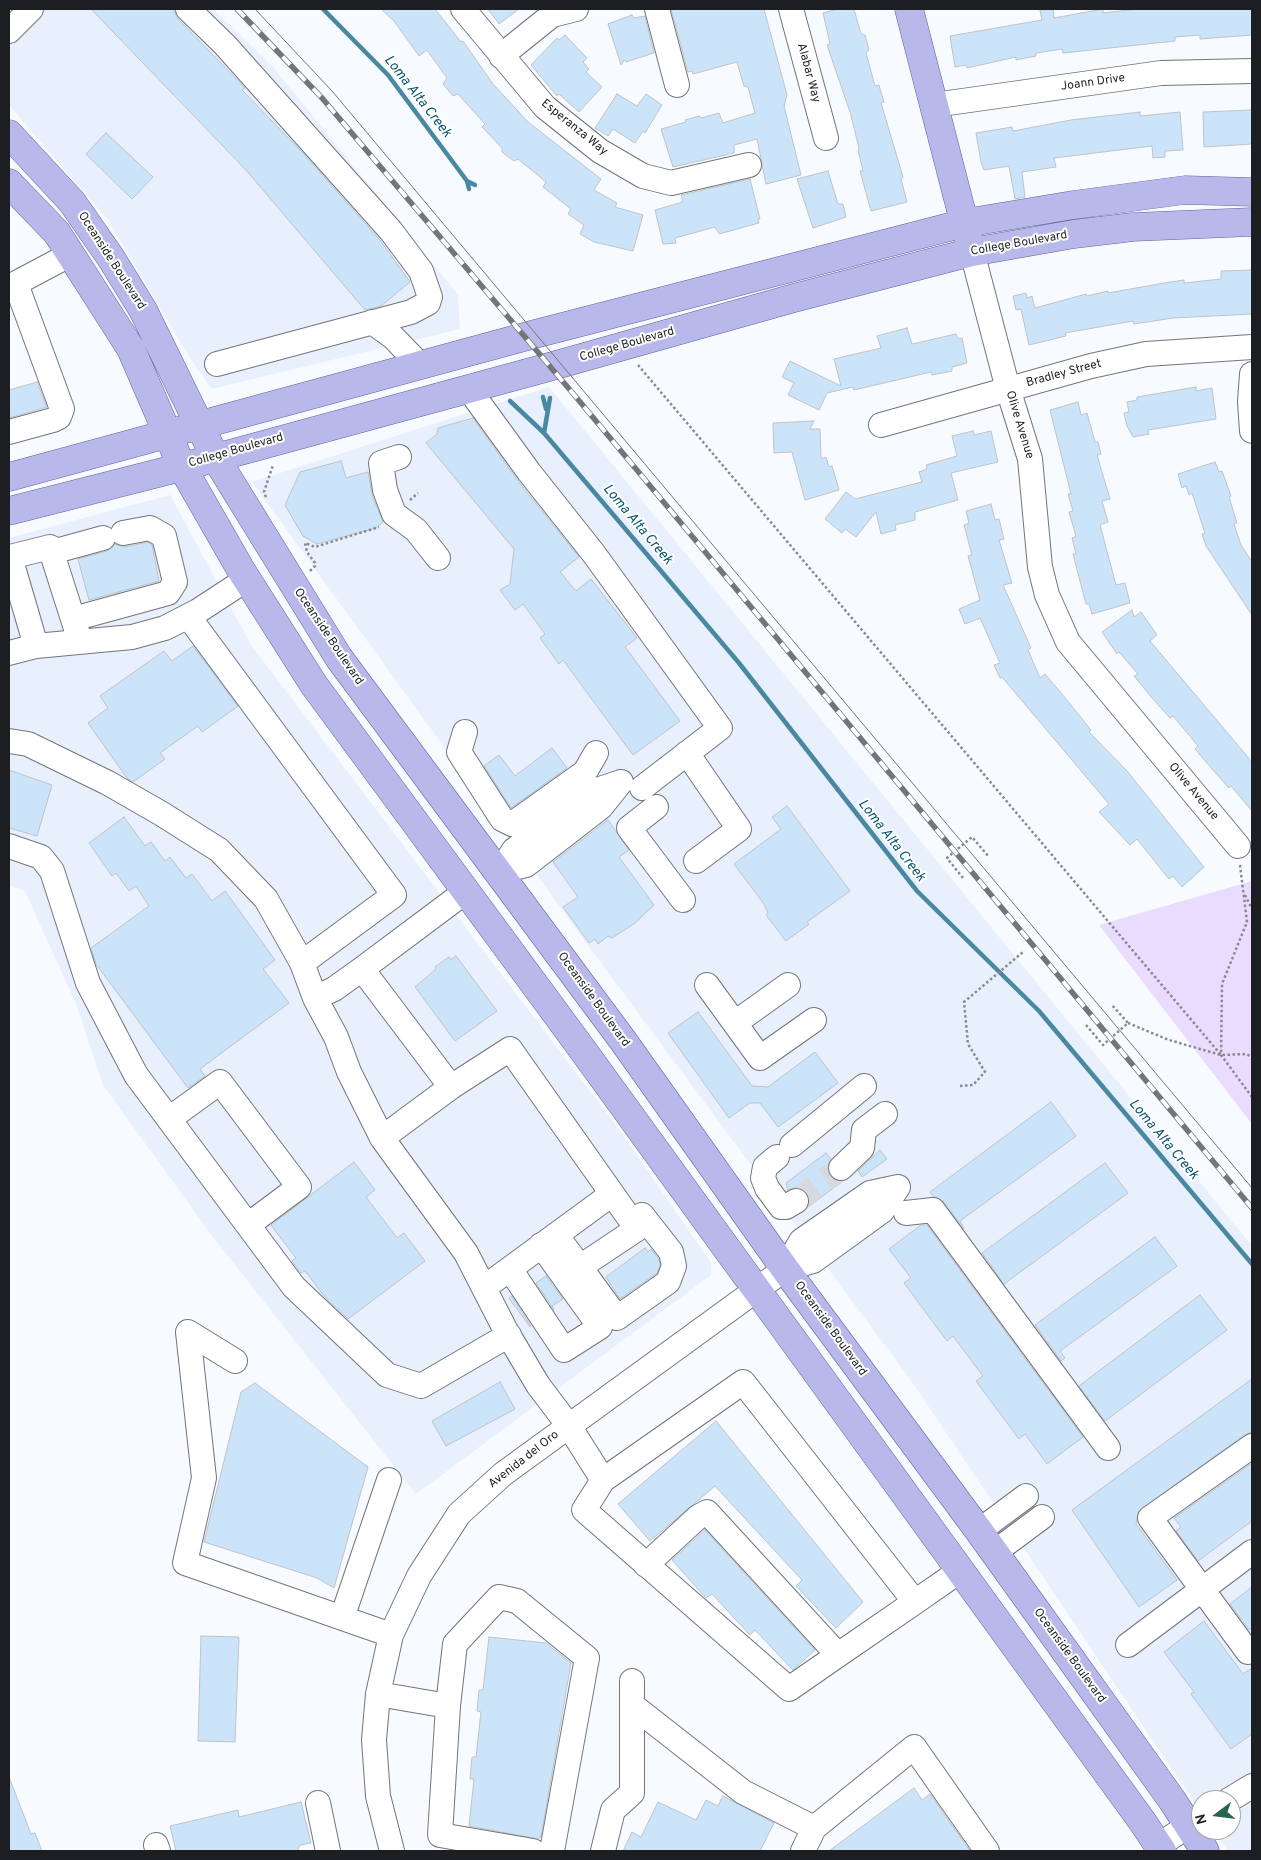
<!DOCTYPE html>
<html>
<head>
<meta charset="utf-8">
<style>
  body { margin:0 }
  #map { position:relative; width:1261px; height:1860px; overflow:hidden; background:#f7faff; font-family:Overpass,sans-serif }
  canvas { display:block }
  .frame { position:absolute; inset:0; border:10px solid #1d1e21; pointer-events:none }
  .north { position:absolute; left:1191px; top:1790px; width:50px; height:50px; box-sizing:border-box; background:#fff; border:1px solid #a5a5a6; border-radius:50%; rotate:255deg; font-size:14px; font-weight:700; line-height:20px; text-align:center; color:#1d1e21 }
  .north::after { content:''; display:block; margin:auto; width:18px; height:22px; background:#286551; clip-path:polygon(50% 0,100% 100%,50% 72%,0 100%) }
</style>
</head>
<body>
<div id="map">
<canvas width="1261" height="1860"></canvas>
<div class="frame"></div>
<div class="north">N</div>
</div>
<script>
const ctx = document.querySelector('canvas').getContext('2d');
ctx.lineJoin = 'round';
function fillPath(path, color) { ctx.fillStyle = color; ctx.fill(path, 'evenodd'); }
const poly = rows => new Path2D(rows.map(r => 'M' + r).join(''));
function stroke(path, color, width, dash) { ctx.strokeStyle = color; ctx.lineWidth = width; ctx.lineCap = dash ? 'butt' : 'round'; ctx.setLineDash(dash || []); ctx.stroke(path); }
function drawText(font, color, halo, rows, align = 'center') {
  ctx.font = font + ' Overpass,sans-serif'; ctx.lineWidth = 4; ctx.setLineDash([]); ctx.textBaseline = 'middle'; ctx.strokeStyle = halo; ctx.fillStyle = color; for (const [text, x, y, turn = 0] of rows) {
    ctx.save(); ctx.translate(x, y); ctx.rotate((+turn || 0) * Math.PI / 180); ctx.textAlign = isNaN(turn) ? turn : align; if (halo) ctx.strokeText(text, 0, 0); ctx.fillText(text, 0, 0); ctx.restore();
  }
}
fillPath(poly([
  [9,9,213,9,273,67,458,295,460,329,212,389,190,358,108,220,9,105],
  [549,387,1252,1246,1252,1851,1228,1851,1213,1830,1231,1830,1231,1800,1201,1800,1201,1812,910,1379,587,944,252,482],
  [170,495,251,645,618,1128,711,1263,711,1275,416,1494,213,1237,103,1085,77,1006,25,891,9,885,9,538]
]), '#e8effd');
fillPath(poly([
  [1252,881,1252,1124,1099,925]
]), '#e9dcff');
stroke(poly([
  [323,9,388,75,467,181,469,189],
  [467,181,475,185],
  [543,397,546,409],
  [510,401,544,433,739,663,917,891,1039,1011,1252,1264],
  [544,433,550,398]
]), '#4988a1', 4.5);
const building = poly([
  [91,9,173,9,178,19,245,88,242,90,302,152,380,240,410,282,381,306,365,310,246,170,91,9],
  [381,9,435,9,461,42,463,41,493,84,528,122,601,179,594,190,617,203,615,207,643,215,633,251,594,242,580,234,584,225,568,214,571,209,543,187,546,182,518,159,514,161,502,152,502,148,482,127,485,124,458,94,453,96,443,84,447,78,427,50,419,56,394,21,381,9],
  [488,9,519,9,499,24,488,9],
  [671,9,764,9,787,95,784,106,801,175,766,184,757,139,734,145,734,153,673,167,661,129,686,122,685,120,700,116,701,118,719,113,723,123,755,113,748,87,744,86,737,62,693,74,692,71,688,72,671,9],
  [838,9,854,9,861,34,865,35,869,50,866,53,875,86,879,85,884,102,881,103,903,177,901,179,907,202,871,211,860,171,863,171,858,150,859,148,850,112,827,45,830,44,823,13,838,9],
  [1053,9,1054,18,1103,9,1103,13,1138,9,1252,9,1252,35,1200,39,1200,35,1175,37,1175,41,1063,53,1062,49,1036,53,1036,56,1016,60,1016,57,967,68,966,65,955,67,950,36,1042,20,1040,10,1053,9],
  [632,15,634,18,645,16,654,53,626,62,624,60,621,65,608,24,632,15],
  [565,35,587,58,583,62,589,69,586,72,602,87,579,112,559,94,557,96,531,65,557,38,559,40,565,35],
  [617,94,637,106,646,94,662,105,645,133,643,131,635,143,613,129,608,136,595,128,617,94],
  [1252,110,1252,144,1204,147,1203,112,1252,110],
  [1140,112,1140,116,1180,112,1183,150,1165,151,1165,157,1153,158,1152,146,1054,158,1056,167,1022,172,1025,197,1015,199,1009,166,984,170,981,162,976,133,1012,127,1013,131,1071,120,1140,112],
  [106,133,153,177,132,199,86,154,106,133],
  [828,171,838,204,843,204,846,217,813,228,797,179,828,171],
  [750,179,760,219,758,219,759,223,719,234,715,227,675,238,676,243,663,244,655,210,683,202,681,195,750,179],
  [1252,270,1252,314,1173,318,1134,324,1133,321,1065,333,1066,336,1029,345,1021,309,1016,310,1013,296,1026,293,1027,298,1032,296,1035,308,1086,294,1087,296,1108,291,1108,293,1170,282,1184,280,1184,283,1221,279,1221,271,1252,270],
  [907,328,912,344,956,334,958,339,962,338,967,363,952,367,952,371,932,375,931,372,854,390,853,387,827,393,819,410,788,395,794,383,782,377,790,361,841,386,834,359,881,348,877,336,907,328],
  [37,382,47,407,9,418,9,390,37,382],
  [1196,387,1196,391,1212,388,1216,419,1148,430,1149,434,1133,437,1127,426,1124,413,1129,412,1127,402,1137,400,1137,397,1196,387],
  [1078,402,1081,415,1087,413,1095,442,1098,442,1101,454,1097,455,1110,499,1102,501,1108,522,1100,525,1116,585,1125,583,1130,603,1092,614,1089,604,1086,604,1073,554,1076,554,1072,538,1076,536,1069,512,1073,511,1068,494,1071,494,1050,410,1078,402],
  [473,418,518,481,579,557,560,572,576,591,591,579,637,638,625,647,680,721,633,755,563,660,559,664,540,638,545,634,523,604,515,610,500,590,510,584,514,549,426,443,437,434,438,428,473,418],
  [814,421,810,429,820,429,821,459,826,457,829,467,832,466,839,490,805,500,792,452,774,453,773,423,814,421],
  [973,431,974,435,991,431,998,462,951,473,958,500,915,512,915,520,895,525,896,530,881,534,876,512,856,537,845,529,842,533,825,519,846,492,855,499,922,482,919,472,927,469,926,465,957,456,952,436,973,431],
  [341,461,346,478,368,472,372,495,383,522,376,528,317,544,303,536,285,505,300,472,341,461],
  [1215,462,1219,472,1222,471,1231,496,1229,497,1237,523,1234,524,1241,545,1252,562,1252,615,1206,546,1202,534,1205,533,1192,493,1189,495,1186,486,1182,488,1178,474,1215,462],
  [991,504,995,520,999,519,1004,539,999,540,1012,583,1003,585,1031,648,1028,650,1040,678,1045,674,1062,694,1091,730,1089,732,1127,771,1204,867,1182,887,1173,876,1169,879,1137,839,1130,845,1099,812,1109,804,1002,677,1000,678,994,665,1000,663,980,618,965,624,959,609,980,600,968,556,972,555,964,525,969,523,966,511,991,504],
  [148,542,152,545,159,581,89,600,78,559,107,551,115,544,125,547,148,542],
  [1132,610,1134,617,1141,612,1157,635,1150,641,1252,762,1252,811,1231,786,1229,788,1212,769,1195,749,1198,746,1173,716,1170,718,1152,698,1134,676,1138,674,1119,652,1117,654,1102,632,1132,610],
  [193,646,238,706,202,732,198,726,160,753,165,759,133,782,127,778,88,723,108,708,100,696,164,651,172,661,193,646],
  [552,748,567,768,511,808,484,766,499,755,515,776,552,748],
  [9,770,52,785,37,836,9,828,9,770],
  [787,806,850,891,807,922,809,924,786,941,766,915,768,913,764,904,734,864,781,829,772,817,787,806],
  [124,817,145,846,151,842,165,861,170,857,186,878,192,874,212,901,225,891,275,960,263,969,289,1003,200,1069,205,1076,188,1088,96,964,91,948,149,906,136,886,129,891,116,873,112,876,89,843,124,817],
  [608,820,629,850,619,857,654,905,635,923,612,938,608,936,598,944,595,939,589,943,563,907,578,897,553,862,608,820],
  [456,956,497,1011,455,1041,415,987,436,969,435,967,449,957,451,960,456,956],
  [698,1012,752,1086,768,1087,815,1052,838,1083,778,1127,760,1103,750,1103,729,1118,668,1033,698,1012],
  [1051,1102,1076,1136,960,1221,964,1229,944,1202,934,1197,930,1192,1051,1102],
  [880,1150,887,1159,862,1177,858,1171,880,1150],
  [826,1153,831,1159,828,1171,831,1177,837,1181,843,1181,808,1207,810,1200,807,1194,796,1187,788,1190,786,1183,826,1153],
  [354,1162,375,1190,366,1197,397,1238,404,1233,425,1261,348,1319,325,1297,305,1271,301,1273,292,1261,296,1258,271,1225,354,1162],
  [1105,1163,1128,1193,1004,1284,982,1253,1105,1163],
  [921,1225,927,1225,1083,1437,1047,1464,1025,1434,1019,1439,976,1381,983,1376,953,1336,947,1341,904,1283,911,1278,889,1249,921,1225],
  [1155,1237,1177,1266,1060,1351,1065,1358,1061,1361,1035,1325,1155,1237],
  [645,1248,648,1252,651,1249,658,1258,660,1265,657,1273,620,1299,606,1277,645,1248],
  [546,1276,563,1299,552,1306,554,1310,536,1283,546,1276],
  [1200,1295,1227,1330,1105,1421,1079,1386,1200,1295],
  [512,1296,531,1326,530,1327,511,1301,509,1298,512,1296],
  [1252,1379,1252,1432,1244,1435,1138,1512,1136,1524,1177,1580,1139,1607,1072,1510,1252,1379],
  [500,1382,515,1409,446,1446,432,1421,500,1382],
  [255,1383,368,1467,334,1588,317,1578,204,1542,241,1392,255,1383],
  [716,1421,863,1602,836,1628,796,1586,802,1580,715,1486,650,1541,618,1504,716,1421],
  [1252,1463,1252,1521,1198,1561,1176,1531,1181,1527,1174,1518,1252,1463],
  [705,1530,815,1650,793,1670,755,1630,750,1635,712,1594,706,1598,672,1560,705,1530],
  [1252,1587,1252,1627,1249,1630,1230,1604,1252,1587],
  [1204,1621,1243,1674,1252,1668,1252,1734,1231,1749,1191,1694,1194,1692,1164,1652,1204,1621],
  [201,1636,239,1637,235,1742,198,1741,201,1636],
  [489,1637,546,1643,571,1663,541,1837,538,1839,469,1826,474,1779,470,1779,472,1757,476,1757,481,1712,477,1711,479,1690,483,1690,489,1637],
  [9,1777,31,1834,35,1833,42,1851,9,1851,9,1777],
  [914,1788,922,1800,930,1794,970,1851,829,1851,914,1788],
  [723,1796,774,1823,760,1851,623,1851,632,1832,641,1837,658,1802,696,1820,706,1800,718,1806,723,1796],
  [301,1802,311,1843,300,1845,297,1851,176,1851,170,1826,238,1810,239,1817,301,1802]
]);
fillPath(building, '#cce4fa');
stroke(building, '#bec3c8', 1);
stroke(poly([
  [796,1201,841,1168]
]), '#d6d9de', 24, [24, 12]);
const minor = poly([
  [188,9,225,45,391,231,421,271,430,297,428,303,411,312,217,364],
  [463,9,545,107,600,151,643,176,671,183,749,165],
  [657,9,677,85],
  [791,9,826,138],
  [9,31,31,9],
  [501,56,552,15,576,9],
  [934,105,1161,73,1252,71],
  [972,252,1008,389,1030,459,1040,567,1047,595,1068,642,1238,846],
  [9,287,71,254],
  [372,322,393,337,421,366],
  [1252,374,1250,402,1252,431],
  [468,388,529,472,594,554,720,728,642,788],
  [881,425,1091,366,1146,354,1252,347],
  [9,432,53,420,59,417,62,409,16,284],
  [399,457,381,463,385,490,394,514,416,530,438,558],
  [52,552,103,538],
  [188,616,394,895,302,963],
  [73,619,168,593,175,582,164,536,150,528,123,533],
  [36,646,10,557,50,547,80,641],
  [9,653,36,646,132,637,165,628,198,611,247,579],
  [465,732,459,752,502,819,512,824,585,772,596,753],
  [9,741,28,744,108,783,162,814,219,850,266,899,302,963,315,998,336,1037,349,1072,382,1138,466,1253,506,1331,538,1385,569,1426,603,1480],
  [687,753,739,829,696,861],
  [656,807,629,828,683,900],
  [9,846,41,857,52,871,88,983,136,1075,294,1287,387,1375,421,1386,509,1335],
  [499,872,526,865,601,807,621,782],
  [499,872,514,850,591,792,621,782],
  [362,969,451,1087,510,1049,637,1229,580,1267,556,1235,485,1287],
  [707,985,760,1058,814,1020],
  [315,998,334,989,362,969,465,892],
  [735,1023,788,985],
  [169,1119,220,1082,299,1187,248,1225],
  [382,1138,451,1087],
  [792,1145,864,1086],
  [777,1157,765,1167,763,1178,767,1188,781,1207,786,1207,796,1201],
  [841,1168,862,1148,864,1130,885,1114],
  [906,1213,933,1210,1108,1448],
  [556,1235,612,1194],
  [580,1267,617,1318,668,1282,674,1266,671,1252,642,1215,631,1220],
  [510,1269,564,1350,600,1327,541,1245],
  [785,1269,801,1241,870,1193,898,1187],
  [235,1361,188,1332,204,1478,185,1563,391,1635],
  [1252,1446,1150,1518,1248,1652,1252,1649],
  [979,1531,1026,1496],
  [995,1552,1042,1517],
  [646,1565,698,1517,707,1512,838,1655],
  [915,1602,743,1382,603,1480,584,1510,789,1689,838,1655,915,1602,961,1570],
  [342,1618,389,1480],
  [1128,1645,1252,1552],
  [378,1694,448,1706],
  [632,1705,743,1792,814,1828],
  [1229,1800,1252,1786],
  [318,1803,328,1851],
  [156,1845,158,1851],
  [1158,1846,1201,1817],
  [392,1851,378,1796,374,1740,378,1694,391,1635,419,1576,459,1514,503,1474,785,1269,813,1261,882,1211,898,1187],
  [533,1851,440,1835,448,1706,455,1644,499,1597,517,1601,587,1658,552,1851],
  [603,1851,613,1810,632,1793,632,1681],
  [803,1851,814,1828,914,1747,987,1851]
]);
const major = poly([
  [909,9,969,241],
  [9,134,72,202,111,258,143,310,215,457,339,658,624,1042,785,1269,979,1531,1172,1800,1205,1851],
  [9,183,57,233,131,349,182,467,241,570,314,685,582,1049,1142,1821,1162,1851],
  [9,477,535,334,965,223,1073,205,1185,190,1252,192],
  [9,511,182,467,549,367,794,298,972,252,1074,234,1133,227,1252,222]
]);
stroke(minor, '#72757b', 26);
stroke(major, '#63639b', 29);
stroke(poly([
  [638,365,1221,1055],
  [266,497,264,492,273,465],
  [410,500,418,493],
  [310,571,315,566,315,563,307,552,305,543,315,547,379,527],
  [1240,865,1247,922,1222,984,1221,1055,1252,1097],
  [963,878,947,858,954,852,972,837,989,857],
  [1245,895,1252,909],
  [1128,1023,1169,1040,1221,1055,1246,1054,1252,1057],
  [1086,1025,1103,1045,1120,1030,1128,1023,1111,1004],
  [960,1086,973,1085,985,1072,968,1044,964,1002,1023,952]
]), '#888a8e', 2.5, [2.5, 2.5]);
stroke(minor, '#fff', 24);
stroke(major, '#b8b8ea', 28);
stroke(poly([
  [255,9,332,91,1252,1188]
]), '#737579', 1);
const rail = poly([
  [237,9,322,98,576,397,1252,1208]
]);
stroke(rail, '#737579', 5.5);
stroke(rail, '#fff', 4, [11]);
drawText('12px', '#1d1e21', '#fff', [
  ["Alabar Way",808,73,75],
  ["Joann Drive",1093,83,-8],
  ["Esperanza Way",574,128,39],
  ["College Boulevard",1019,244,-10],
  ["Oceanside Boulevard",111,261,57],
  ["College Boulevard",627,345,-16],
  ["Bradley Street",1064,374,-15],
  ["Olive Avenue",1019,425,73],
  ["College Boulevard",236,451,-16],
  ["Oceanside Boulevard",328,637,56],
  ["Olive Avenue",1193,792,50],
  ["Oceanside Boulevard",593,1000,54],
  ["Oceanside Boulevard",830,1329,54],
  ["Avenida del Oro",524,1460,-38],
  ["Oceanside Boulevard",1069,1656,54]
]);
drawText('italic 14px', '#0b576f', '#fff', [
  ["Loma Alta Creek",417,97,52],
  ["Loma Alta Creek",637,525,50],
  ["Loma Alta Creek",891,841,52],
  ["Loma Alta Creek",1163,1140,50]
]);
</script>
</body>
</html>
